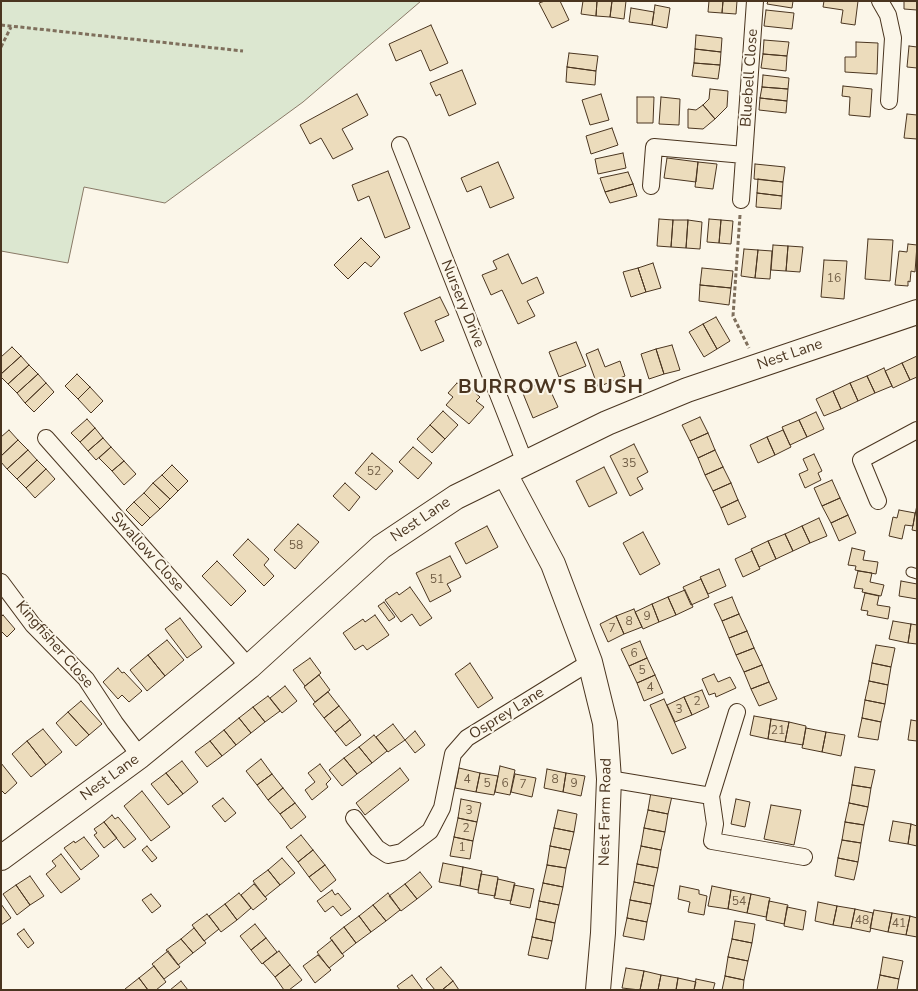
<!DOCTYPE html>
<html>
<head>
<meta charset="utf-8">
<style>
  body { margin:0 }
  #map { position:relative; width:918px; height:991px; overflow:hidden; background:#fbf6e9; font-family:"Nunito Sans",sans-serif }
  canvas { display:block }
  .frame { position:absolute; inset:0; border:2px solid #4a3520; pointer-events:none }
</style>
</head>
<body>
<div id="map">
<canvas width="918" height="991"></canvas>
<div class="frame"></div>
</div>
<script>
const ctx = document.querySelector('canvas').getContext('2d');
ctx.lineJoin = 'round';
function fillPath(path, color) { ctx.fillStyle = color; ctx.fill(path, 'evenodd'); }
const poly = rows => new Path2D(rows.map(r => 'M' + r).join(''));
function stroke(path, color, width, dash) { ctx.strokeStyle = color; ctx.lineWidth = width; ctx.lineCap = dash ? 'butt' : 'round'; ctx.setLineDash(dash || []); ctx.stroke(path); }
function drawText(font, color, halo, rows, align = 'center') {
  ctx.font = font + ' "Nunito Sans",sans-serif'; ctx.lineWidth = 4; ctx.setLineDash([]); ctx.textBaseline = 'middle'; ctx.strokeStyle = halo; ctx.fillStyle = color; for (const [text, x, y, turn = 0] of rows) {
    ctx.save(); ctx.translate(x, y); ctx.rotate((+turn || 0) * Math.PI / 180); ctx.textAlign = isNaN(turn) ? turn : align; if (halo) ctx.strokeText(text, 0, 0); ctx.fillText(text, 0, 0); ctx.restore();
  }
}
const green = poly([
  [1,1,421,1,303,102,165,203,84,187,68,263,1,251,1,1]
]);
fillPath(green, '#dce7d0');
stroke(green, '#887966', 1);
const building = poly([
  [545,1,560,1,569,20,552,28,539,3,545,1],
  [583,1,597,1,596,16,581,14,583,1],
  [597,1,612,1,610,17,596,16,597,1],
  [612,1,626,1,624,19,610,17,612,1],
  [709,1,723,1,722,13,708,12,709,1],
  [723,1,737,1,736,14,722,13,723,1],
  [768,1,793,1,792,8,767,4,768,1],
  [824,1,858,1,855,25,841,23,843,10,823,7,824,1],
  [904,1,917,1,917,10,904,9,904,1],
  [655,5,670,8,667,28,652,25,655,5],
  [631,8,654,12,652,25,629,22,631,8],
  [766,10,794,13,792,29,764,26,766,10],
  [431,25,448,63,430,71,421,50,396,61,389,44,431,25],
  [696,35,722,38,721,52,695,49,696,35],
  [764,40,789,42,787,56,763,54,764,40],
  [856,42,878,43,877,74,845,72,845,57,856,57,856,42],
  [909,46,917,47,917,68,907,67,909,46],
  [695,49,721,52,720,65,694,63,695,49],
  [569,53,598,56,596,71,567,67,569,53],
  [763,54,787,56,786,71,761,68,763,54],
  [694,63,720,65,718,79,692,76,694,63],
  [567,67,596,71,595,85,566,82,567,67],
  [462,70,476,104,449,116,440,94,436,96,430,83,462,70],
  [763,75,789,78,788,89,762,87,763,75],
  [843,86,872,89,870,117,849,115,850,97,842,96,843,86],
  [762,87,788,89,787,101,760,98,762,87],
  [710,89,728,91,727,107,715,119,703,105,709,99,710,89],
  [357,94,368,115,342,129,353,149,333,159,321,138,310,144,300,125,357,94],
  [601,94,609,120,590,125,582,100,601,94],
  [637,97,654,97,653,123,637,123,637,97],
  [661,97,680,99,679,125,659,124,661,97],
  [760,98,787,101,786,113,759,110,760,98],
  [703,105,715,119,703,129,688,128,688,109,696,110,703,105],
  [907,114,917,115,917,139,904,138,907,114],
  [612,128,618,145,591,154,586,136,612,128],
  [623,153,626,168,598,174,595,159,623,153],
  [667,158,698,162,696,182,664,178,667,158],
  [498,162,514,198,490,208,481,186,467,192,461,178,498,162],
  [698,162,717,164,713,189,695,187,698,162],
  [755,164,785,167,783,182,754,179,755,164],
  [388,171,410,228,385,238,369,196,358,201,352,185,388,171],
  [628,172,633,184,605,192,600,178,628,172],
  [758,179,783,182,782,196,757,193,758,179],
  [633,184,637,196,610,203,605,192,633,184],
  [757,193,782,196,781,209,756,207,757,193],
  [659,219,673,220,671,247,657,246,659,219],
  [709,219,721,220,719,243,707,242,709,219],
  [673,220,688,220,686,248,671,247,673,220],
  [688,220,702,222,700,249,686,248,688,220],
  [721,220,733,221,731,244,719,243,721,220],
  [361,238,380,257,371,267,365,262,348,279,334,265,361,238],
  [868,239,893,240,890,281,865,279,868,239],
  [908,244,917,245,915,272,911,271,910,282,908,281,908,286,895,285,899,251,907,252,908,244],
  [773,245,788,246,786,271,771,270,773,245],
  [788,246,803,247,800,272,786,271,788,246],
  [744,249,758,250,755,278,741,276,744,249],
  [758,250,772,251,770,279,755,278,758,250],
  [508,254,522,284,537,277,544,293,527,301,535,316,518,324,502,290,491,295,482,275,497,269,493,261,508,254],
  [824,260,847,261,844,299,821,297,824,260],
  [653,263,661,288,646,292,638,268,653,263],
  [638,268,646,292,631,297,623,272,638,268],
  [702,268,733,271,731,288,700,285,702,268],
  [700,285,731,288,729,305,699,301,700,285],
  [440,297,449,315,435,321,444,341,421,351,404,313,440,297],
  [716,317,730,341,717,349,703,324,716,317],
  [703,324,717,349,704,357,689,332,703,324],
  [576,342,586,366,559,377,549,352,576,342],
  [672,345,680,370,664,374,656,349,672,345],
  [12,347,21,356,1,374,1,357,12,347],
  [598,349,605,367,620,361,625,376,598,387,586,354,598,349],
  [656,349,664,374,649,379,641,354,656,349],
  [21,356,29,365,8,384,1,377,1,374,21,356],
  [917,356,917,377,910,380,902,363,917,356],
  [902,363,910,380,893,388,885,371,902,363],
  [29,365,38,374,17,393,8,384,29,365],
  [884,368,892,386,875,393,867,376,884,368],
  [38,374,46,383,25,403,17,393,38,374],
  [77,374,90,387,78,399,65,386,77,374],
  [867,376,875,393,858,401,850,383,867,376],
  [546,381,558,407,533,418,522,391,546,381],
  [46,383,54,392,34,412,25,403,46,383],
  [457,383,462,388,465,384,480,397,476,401,484,407,469,424,446,405,453,397,448,393,457,383],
  [850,383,858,401,841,409,833,391,850,383],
  [90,387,103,401,91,413,78,399,90,387],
  [833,391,841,409,824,416,816,399,833,391],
  [443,411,458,425,445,439,430,425,443,411],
  [816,412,824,429,807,437,799,420,816,412],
  [700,417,708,433,690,441,682,425,700,417],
  [87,419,95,428,80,442,71,433,87,419],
  [799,420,807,437,790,445,782,427,799,420],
  [430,425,445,439,432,453,417,439,430,425],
  [95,428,103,438,88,451,80,442,95,428],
  [9,430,18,440,1,456,1,437,9,430],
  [783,430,791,447,775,455,767,437,783,430],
  [708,433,715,450,698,458,690,441,708,433],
  [767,437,775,455,758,463,750,445,767,437],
  [103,438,111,447,96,460,88,451,103,438],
  [18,440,28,450,7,469,1,462,1,456,18,440],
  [634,444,648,472,637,478,643,489,630,496,610,456,634,444],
  [111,447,124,461,112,471,99,458,111,447],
  [413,447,432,463,418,479,399,462,413,447],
  [28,450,37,460,17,479,7,469,28,450],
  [715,450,723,467,705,475,698,458,715,450],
  [372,453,393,471,376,490,355,473,372,453],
  [814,454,822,471,818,473,821,480,805,488,799,474,808,470,803,459,814,454],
  [37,460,46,469,26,488,17,479,37,460],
  [124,461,136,474,124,485,112,471,124,461],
  [172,465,188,481,178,491,162,475,172,465],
  [604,467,617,493,589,507,576,481,604,467],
  [723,467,731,483,713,491,705,475,723,467],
  [46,469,55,479,35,498,26,488,46,469],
  [162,475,178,491,170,499,153,483,162,475],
  [832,480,840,498,822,506,814,488,832,480],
  [153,483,170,499,160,509,144,493,153,483],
  [345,483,360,497,349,511,333,496,345,483],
  [731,483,738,500,721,508,713,491,731,483],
  [144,493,160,509,150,518,134,502,144,493],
  [840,498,848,515,831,523,822,506,840,498],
  [738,500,746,517,728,525,721,508,738,500],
  [134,502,150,518,142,526,126,510,134,502],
  [917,505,917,531,912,530,917,505],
  [899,510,915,513,913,526,905,525,902,539,889,536,893,517,897,518,899,510],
  [848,515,856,533,839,541,831,523,848,515],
  [819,518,827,536,810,543,802,526,819,518],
  [298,524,319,542,295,569,274,550,298,524],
  [487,526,498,547,466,564,455,543,487,526],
  [802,526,810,543,793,551,785,534,802,526],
  [643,532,660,564,640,575,623,543,643,532],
  [785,534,793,551,776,559,768,541,785,534],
  [248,539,269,559,264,565,274,576,264,586,233,555,248,539],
  [768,541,776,559,759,567,751,549,768,541],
  [852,548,865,551,863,560,878,562,876,574,855,570,856,566,848,565,852,548],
  [752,551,760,569,743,577,735,559,752,551],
  [450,556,461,577,447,584,451,591,430,602,416,573,450,556],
  [217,561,246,591,231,606,202,576,217,561],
  [719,569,726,586,708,594,700,577,719,569],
  [858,571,872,573,870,582,884,585,881,596,862,592,863,589,854,588,858,571],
  [701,579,709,597,691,605,683,587,701,579],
  [901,581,917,584,917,599,899,596,901,581],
  [410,587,432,618,420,626,412,614,401,622,385,600,397,592,399,595,410,587],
  [685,590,693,607,676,615,668,597,685,590],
  [865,593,879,596,877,605,890,607,888,619,867,615,868,611,861,610,865,593],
  [668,597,676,615,659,622,652,604,668,597],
  [732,597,739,614,722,621,714,604,732,597],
  [384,602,395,617,389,621,378,606,384,602],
  [652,604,659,622,643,629,635,612,652,604],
  [634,609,642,627,624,634,616,616,634,609],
  [739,614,747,631,729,638,722,621,739,614],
  [3,615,15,629,7,637,1,631,1,617,3,615],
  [375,615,389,635,367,650,363,645,355,650,343,633,363,619,365,622,375,615],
  [616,616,624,634,608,642,600,624,616,616],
  [180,618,202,647,187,658,165,629,180,618],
  [893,621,911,624,908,643,889,639,893,621],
  [911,624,917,625,917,644,908,643,911,624],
  [747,631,754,648,736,655,729,638,747,631],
  [167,640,184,660,165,676,148,655,167,640],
  [640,641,647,658,629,666,621,649,640,641],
  [876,645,895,648,891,667,872,663,876,645],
  [754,648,762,665,744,672,736,655,754,648],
  [148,655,165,676,147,691,130,670,148,655],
  [310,658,321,673,305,686,293,670,310,658],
  [647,658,655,675,637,683,629,666,647,658],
  [470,663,493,698,478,708,455,674,470,663],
  [872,663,891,667,888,685,869,681,872,663],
  [762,665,769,682,751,689,744,672,762,665],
  [118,668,122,673,124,672,142,691,129,702,122,695,118,699,103,682,118,668],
  [714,674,718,682,730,677,736,688,716,697,715,693,709,695,702,679,714,674],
  [319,675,330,690,315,702,304,687,319,675],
  [655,675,663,693,644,701,637,683,655,675],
  [869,681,888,685,885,704,865,700,869,681],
  [769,682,777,699,759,706,751,689,769,682],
  [285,686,297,701,282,713,270,698,285,686],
  [702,690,709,707,692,715,684,697,702,690],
  [328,692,339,706,324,718,313,704,328,692],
  [268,696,280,711,265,722,253,707,268,696],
  [684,697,692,715,675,722,667,705,684,697],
  [664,699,686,748,672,754,650,705,664,699],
  [865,700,885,704,881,722,862,718,865,700],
  [81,701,102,724,89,735,68,712,81,701],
  [339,706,350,720,335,732,324,718,339,706],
  [253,707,265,722,251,733,239,718,253,707],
  [68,712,89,735,76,746,56,723,68,712],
  [754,716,771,719,768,739,750,735,754,716],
  [239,718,251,733,236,745,224,730,239,718],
  [862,718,881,722,878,740,858,737,862,718],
  [771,719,789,722,785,742,768,739,771,719],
  [350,720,361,735,346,746,335,732,350,720],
  [911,720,917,721,917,741,908,740,911,720],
  [789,722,806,726,803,745,785,742,789,722],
  [393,724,405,740,388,752,376,737,393,724],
  [806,728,826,732,822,752,802,748,806,728],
  [43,729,62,752,46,765,27,741,43,729],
  [224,730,236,745,222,756,210,741,224,730],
  [415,731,425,745,415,753,405,740,415,731],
  [826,732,845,735,841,756,822,752,826,732],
  [374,735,387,751,372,763,359,747,374,735],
  [27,741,46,765,31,777,12,754,27,741],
  [210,741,222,756,207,767,195,752,210,741],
  [359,747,372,763,357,774,344,758,359,747],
  [344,758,357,774,342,786,329,770,344,758],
  [261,759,272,774,257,785,246,771,261,759],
  [182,761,198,782,183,794,166,773,182,761],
  [1,763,17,783,5,794,1,790,1,763],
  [320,764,331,779,326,784,328,787,312,800,305,790,315,782,308,773,320,764],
  [500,766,515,770,510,795,495,792,500,766],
  [855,767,875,770,871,788,852,785,855,767],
  [400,768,409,780,365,815,356,803,400,768],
  [459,768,480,773,476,792,455,788,459,768],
  [547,769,566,773,563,792,544,788,547,769],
  [166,773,183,794,168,805,151,784,166,773],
  [480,773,498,776,494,795,476,792,480,773],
  [566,773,585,776,581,796,563,792,566,773],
  [272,774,283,788,268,800,257,785,272,774],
  [515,774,536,778,532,797,511,792,515,774],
  [852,785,871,788,868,807,849,803,852,785],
  [283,788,295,803,280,814,268,800,283,788],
  [142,791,170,827,151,841,124,806,142,791],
  [651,792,672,796,668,814,648,810,651,792],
  [223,798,236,813,225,822,212,806,223,798],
  [461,799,481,803,477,822,458,818,461,799],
  [736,799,750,802,745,827,731,824,736,799],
  [295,803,306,817,291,829,280,814,295,803],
  [849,803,868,807,864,825,845,822,849,803],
  [771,805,801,810,794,845,764,839,771,805],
  [558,810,577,814,574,832,554,828,558,810],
  [648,810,668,814,665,832,644,828,648,810],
  [112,815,115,819,118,817,136,839,124,848,104,822,112,815],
  [458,818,477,822,473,841,454,837,458,818],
  [893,821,911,824,908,844,889,841,893,821],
  [104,822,117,838,104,848,94,835,97,833,94,829,104,822],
  [845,822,864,825,861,843,842,840,845,822],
  [911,824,917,826,917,846,908,844,911,824],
  [554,828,574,832,570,850,550,846,554,828],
  [644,828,665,832,661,850,641,846,644,828],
  [301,835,313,850,298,862,286,847,301,835],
  [84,837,99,856,81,870,64,848,74,841,75,843,84,837],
  [454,837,473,841,470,859,450,856,454,837],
  [842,840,861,843,858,862,838,858,842,840],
  [147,846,157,858,152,862,142,850,147,846],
  [550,846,570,850,566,868,547,865,550,846],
  [641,846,661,850,658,868,637,864,641,846],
  [313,850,325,865,309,877,298,862,313,850],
  [61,854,80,879,61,893,46,874,56,866,52,861,61,854],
  [282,858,295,873,280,885,268,870,282,858],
  [838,858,858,862,854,880,835,876,838,858],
  [443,863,463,867,460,886,439,882,443,863],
  [637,864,658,868,654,886,634,882,637,864],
  [325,865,336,880,321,892,309,877,325,865],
  [547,865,566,868,563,887,543,883,547,865],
  [463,867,482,871,478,890,460,886,463,867],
  [268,870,280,885,265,897,253,881,268,870],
  [420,872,432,887,417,899,405,884,420,872],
  [481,874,498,877,495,896,478,893,481,874],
  [30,876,44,896,30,905,16,885,30,876],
  [498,879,515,883,511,901,494,898,498,879],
  [634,882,654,886,651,904,630,900,634,882],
  [543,883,563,887,559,905,539,901,543,883],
  [254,884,267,899,253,910,241,895,254,884],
  [405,884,417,899,401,911,389,896,405,884],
  [16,885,30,905,17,915,3,894,16,885],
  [514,885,534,889,530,908,510,904,514,885],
  [680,886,699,890,699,894,707,896,704,915,688,912,690,902,678,899,680,886],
  [712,886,731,890,728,909,708,906,712,886],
  [332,890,335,895,338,893,351,909,341,916,333,906,325,912,317,901,332,890],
  [731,890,751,894,747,913,728,909,731,890],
  [239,893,251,908,237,920,225,904,239,893],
  [388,893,400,910,386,921,373,905,388,893],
  [151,894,161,906,152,913,142,900,151,894],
  [751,894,770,898,766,917,747,913,751,894],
  [630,900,651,904,647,922,627,918,630,900],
  [539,901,559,905,555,923,536,919,539,901],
  [769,901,788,905,784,924,766,920,769,901],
  [818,902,837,906,833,925,815,921,818,902],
  [1,904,11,918,1,925,1,904],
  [225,904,237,920,221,932,209,916,225,904],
  [373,905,386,921,371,932,359,916,373,905],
  [837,906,855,909,851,928,833,925,837,906],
  [787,907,806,911,803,930,784,926,787,907],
  [855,909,873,913,870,932,851,928,855,909],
  [874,910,892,913,888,932,870,928,874,910],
  [892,913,910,916,906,935,888,932,892,913],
  [207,914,219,929,204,941,192,925,207,914],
  [359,916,371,932,356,943,344,927,359,916],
  [910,916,917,918,917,937,906,935,910,916],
  [627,918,647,922,644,940,623,936,627,918],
  [536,919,555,923,552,941,532,937,536,919],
  [735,921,755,924,752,943,732,939,735,921],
  [255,924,266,938,251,950,240,936,255,924],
  [344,927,356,943,342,954,330,938,344,927],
  [194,928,206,943,193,953,181,939,194,928],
  [24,929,34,943,28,948,17,934,24,929],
  [532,937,552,941,548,959,528,955,532,937],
  [266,938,277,952,262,964,251,950,266,938],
  [181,939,193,953,178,965,166,950,181,939],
  [732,939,752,943,748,961,728,957,732,939],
  [332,940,344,956,329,968,317,952,332,940],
  [168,951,180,967,164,979,152,964,168,951],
  [279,951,290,965,275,977,263,963,279,951],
  [318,955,331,970,315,983,303,966,318,955],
  [728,957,748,961,744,980,725,976,728,957],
  [883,957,903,961,899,979,880,975,883,957],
  [290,965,302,980,289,990,284,990,275,977,290,965],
  [154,966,166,982,156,990,148,990,139,978,154,966],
  [441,967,453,981,442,990,435,990,426,979,441,967],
  [626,968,644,971,640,990,622,988,626,968],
  [644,971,661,975,658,990,640,990,644,971],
  [412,975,423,990,400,990,397,986,412,975],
  [661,975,678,978,676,990,658,990,661,975],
  [880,975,899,979,897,990,877,990,880,975],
  [725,976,744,980,743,990,722,990,725,976],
  [139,978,148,990,126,990,125,989,139,978],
  [678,978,696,982,694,990,676,990,678,978],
  [696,979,715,983,713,990,694,990,696,979],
  [181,981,188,990,170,990,181,981],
  [453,981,459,990,442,990,453,981]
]);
fillPath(building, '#ecdcbc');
stroke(building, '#4a3520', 1);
const lane = poly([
  [911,572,917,574]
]);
const street = poly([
  [880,1,888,15,893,38,889,101],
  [400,145,525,463],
  [651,186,654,147,744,155],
  [741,200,755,1],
  [46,438,249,667],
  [878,501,861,460,917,430],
  [1,582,33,625,86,679,115,723,140,756],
  [737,712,711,796,715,824,712,841,804,857],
  [609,779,711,796],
  [354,818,377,848,388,855,402,852,430,831,442,808,453,754,467,738,590,662]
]);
const secondary = poly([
  [505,474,553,564,590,662,605,723,609,779,603,933,598,990],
  [1,858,140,756,249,667,381,547,456,497,607,423,687,390,917,312]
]);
stroke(lane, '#4a3520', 11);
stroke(street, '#4a3520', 18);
stroke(secondary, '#4a3520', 26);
stroke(poly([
  [1,25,243,51],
  [1,47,11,27],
  [740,215,733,316,749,348]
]), '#7f6f5c', 3, [4, 2.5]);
stroke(lane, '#fbf6e9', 9);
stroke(street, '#fbf6e9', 16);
stroke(secondary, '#fbf6e9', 24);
drawText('12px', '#725f47', null, [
  ["16",834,279],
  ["35",629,464],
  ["52",374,472],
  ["58",296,546],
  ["51",437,580],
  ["9",647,617],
  ["8",629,622],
  ["7",612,629],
  ["6",634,654],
  ["5",642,671],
  ["4",650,688],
  ["2",697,702],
  ["3",679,710],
  ["21",778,731],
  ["4",467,780],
  ["8",555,780],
  ["5",487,784],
  ["6",505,784],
  ["9",574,784],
  ["7",523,785],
  ["3",469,811],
  ["2",466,829],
  ["1",462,848],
  ["54",739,902],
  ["48",862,921],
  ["41",899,924]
]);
drawText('15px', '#4a3520', '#fbf6e9', [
  ["Bluebell Close",750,78,-86],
  ["Nursery Drive",462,304,68],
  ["Nest Lane",790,355,-19],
  ["Nest Lane",421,520,-34],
  ["Swallow Close",147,552,48],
  ["Kingfisher Close",54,645,49],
  ["Osprey Lane",507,714,-32],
  ["Nest Lane",110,778,-36],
  ["Nest Farm Road",606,812,-89]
]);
ctx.letterSpacing = '1px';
drawText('bold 20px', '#4a3520', '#fbf6e9', [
  ["BURROW'S BUSH",551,388]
]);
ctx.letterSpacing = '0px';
</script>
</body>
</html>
